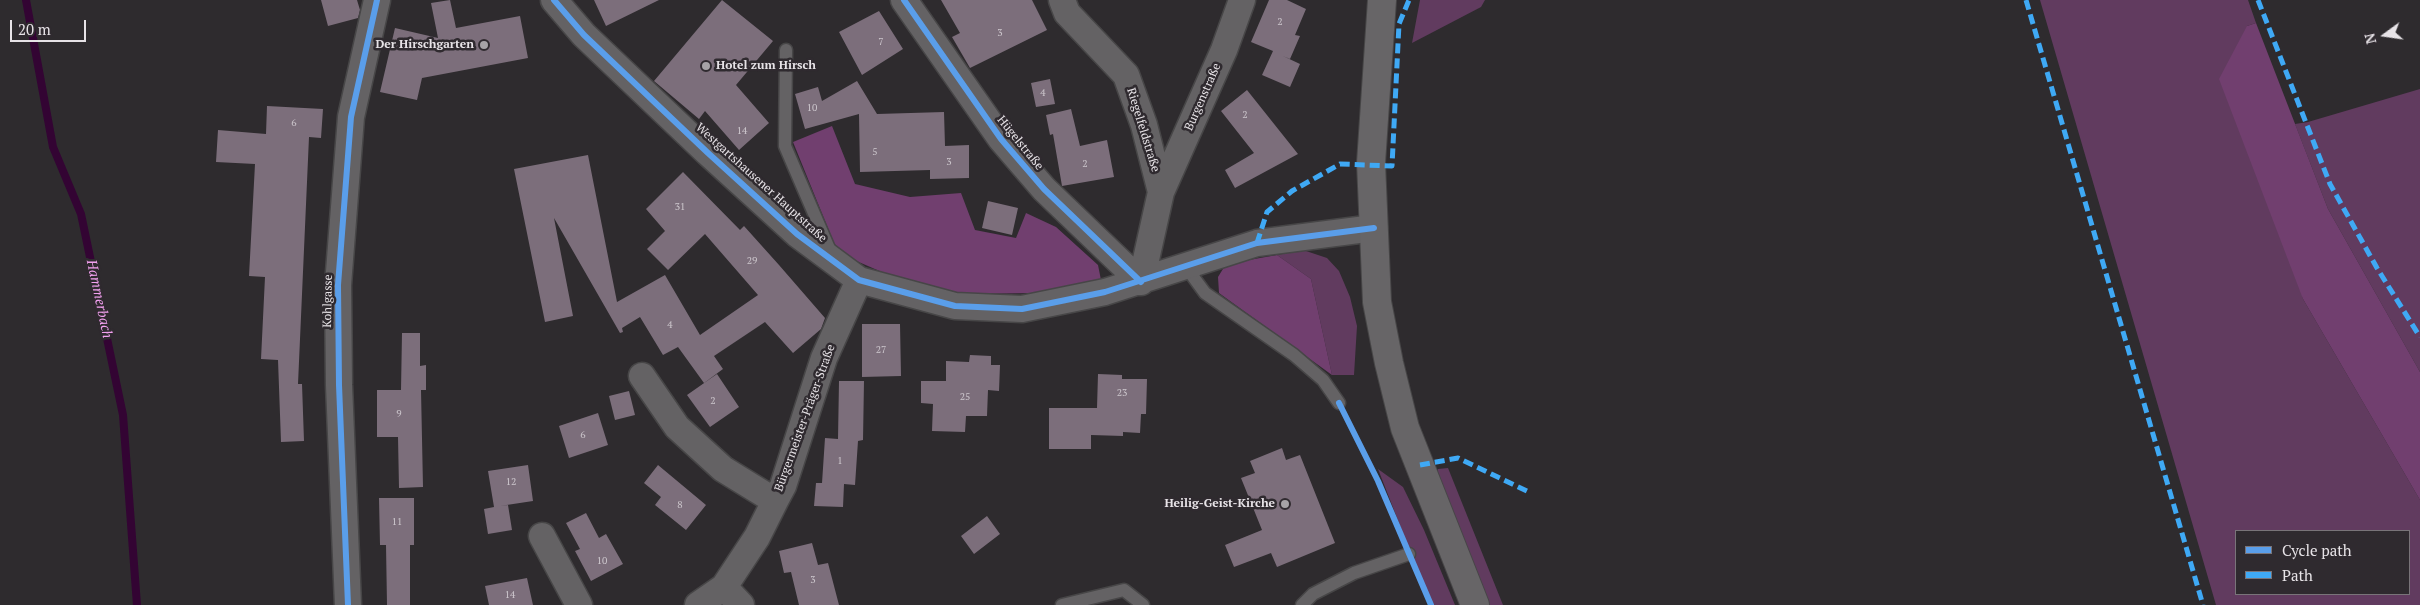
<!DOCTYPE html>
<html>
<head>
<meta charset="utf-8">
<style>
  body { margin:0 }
  #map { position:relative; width:2420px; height:605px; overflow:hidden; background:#2e2b2e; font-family:"PT Serif",serif }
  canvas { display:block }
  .legend { position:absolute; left:2235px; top:530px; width:175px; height:65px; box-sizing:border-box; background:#2f2a2f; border:1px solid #797479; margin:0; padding:6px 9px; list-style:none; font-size:15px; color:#e7e3e7 }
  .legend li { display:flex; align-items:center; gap:10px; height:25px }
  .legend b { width:25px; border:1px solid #797479 }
  .north { position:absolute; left:2360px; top:10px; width:50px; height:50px; -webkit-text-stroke:4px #2f2a2f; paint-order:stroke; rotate:256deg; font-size:14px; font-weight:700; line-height:20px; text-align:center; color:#e7e3e7 }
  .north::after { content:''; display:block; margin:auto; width:18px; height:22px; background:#e7e3e7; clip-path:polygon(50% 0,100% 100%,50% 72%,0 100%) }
  .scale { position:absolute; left:10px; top:20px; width:76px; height:22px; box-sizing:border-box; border:2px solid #e7e3e7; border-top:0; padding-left:6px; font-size:15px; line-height:18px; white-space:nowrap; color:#e7e3e7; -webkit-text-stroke:4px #2f2a2f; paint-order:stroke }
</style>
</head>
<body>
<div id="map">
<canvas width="2420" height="605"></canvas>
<ul class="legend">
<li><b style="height:6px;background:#5a9eea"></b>Cycle path</li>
<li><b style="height:6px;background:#3fa9f5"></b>Path</li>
</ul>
<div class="north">N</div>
<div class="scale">20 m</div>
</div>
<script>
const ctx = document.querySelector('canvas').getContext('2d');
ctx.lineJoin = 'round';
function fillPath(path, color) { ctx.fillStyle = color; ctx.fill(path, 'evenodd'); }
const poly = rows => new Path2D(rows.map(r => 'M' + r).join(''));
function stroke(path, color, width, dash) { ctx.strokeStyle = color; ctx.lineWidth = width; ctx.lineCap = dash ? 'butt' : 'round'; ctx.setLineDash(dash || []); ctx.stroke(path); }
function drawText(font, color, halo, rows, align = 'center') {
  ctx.font = font + ' "PT Serif",serif'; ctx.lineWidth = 5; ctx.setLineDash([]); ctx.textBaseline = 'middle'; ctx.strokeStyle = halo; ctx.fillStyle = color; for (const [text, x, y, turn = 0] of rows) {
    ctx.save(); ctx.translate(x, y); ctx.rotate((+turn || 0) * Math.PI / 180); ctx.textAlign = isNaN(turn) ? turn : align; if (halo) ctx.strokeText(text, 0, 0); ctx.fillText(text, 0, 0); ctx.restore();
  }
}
fillPath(poly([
  [1420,0,1485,0,1481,7,1412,43],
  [2040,0,2248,0,2256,23,2247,26,2303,299,2420,500,2420,605,2216,605],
  [2236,531,2409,531,2409,594,2236,594],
  [2420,89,2420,372,2328,209,2295,124,2308,122],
  [1303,250,1327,258,1339,271,1350,297,1357,326,1354,375,1332,375,1311,279,1277,255],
  [1448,468,1503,605,1487,605,1436,475,1438,469],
  [1378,469,1403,487,1424,530,1455,605,1431,605]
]), '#613b5f');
fillPath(poly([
  [2256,23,2328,209,2420,372,2420,500,2303,299,2219,79,2247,26],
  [832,126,855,184,910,197,961,193,975,230,1016,238,1026,213,1056,227,1098,265,1101,280,1034,293,968,294,914,286,838,253,793,142],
  [1277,255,1311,279,1332,375,1219,293,1218,277,1226,264]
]), '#713f6f');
stroke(poly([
  [26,0,53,147,81,214,123,415,137,605]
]), '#330433', 8);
fillPath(poly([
  [321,0,357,0,360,10,358,18,328,26],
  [450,0,456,28,520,16,528,58,422,78,417,100,380,92,395,28,438,38,431,3],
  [594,0,659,0,606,26],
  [722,0,773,41,736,85,769,123,739,150,705,111,699,119,654,81],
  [941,0,1032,0,1047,30,970,68,952,37,960,33],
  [1269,0,1287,0,1306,9,1295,35,1300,36,1290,59,1283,56,1300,64,1290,87,1262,75,1273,51,1251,42],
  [879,11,903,49,862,75,839,32],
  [1050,79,1055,104,1036,107,1031,83],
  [857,81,877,114,944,112,945,146,969,145,969,178,930,179,930,170,860,172,859,114,805,129,795,94,818,87,822,101],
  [1247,90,1298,154,1235,188,1225,170,1254,153,1221,111],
  [267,106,323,109,321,138,309,137,298,384,302,384,304,441,281,442,278,360,261,359,265,277,249,276,255,164,216,162,218,130,266,134],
  [1071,109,1080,146,1107,140,1114,177,1062,186,1053,134,1050,135,1046,115],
  [588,155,617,302,665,275,700,335,758,295,705,234,668,270,647,249,665,231,646,209,683,172,740,230,744,226,779,265,825,318,821,329,793,353,765,322,714,356,723,369,704,383,678,347,663,355,640,317,622,328,623,332,620,333,554,218,573,316,545,322,514,169],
  [988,201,1018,208,1012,235,982,228],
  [862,324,900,324,901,376,862,377],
  [402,333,420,333,420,366,426,365,426,390,421,390,423,487,399,488,398,437,377,437,377,390,401,390],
  [970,355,991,356,991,365,1000,365,999,391,988,390,987,416,966,416,965,432,932,431,933,404,921,403,921,381,946,381,946,361,969,362],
  [717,374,739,407,710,427,687,395],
  [1098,374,1122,375,1122,379,1147,379,1146,414,1141,414,1140,433,1123,432,1123,436,1091,435,1091,449,1049,449,1049,408,1097,408],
  [839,381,864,381,863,440,858,441,855,485,844,484,843,507,814,506,816,483,822,483,825,438,838,439],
  [629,391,635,415,615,420,609,396],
  [598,413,608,445,569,458,559,426],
  [1282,448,1286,460,1300,455,1335,543,1277,567,1271,553,1234,567,1225,545,1262,530,1241,478,1255,473,1250,461],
  [528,465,533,501,500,506,508,505,512,530,488,534,484,509,494,507,488,471],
  [658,465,706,505,686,530,655,505,661,497,644,483],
  [379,498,414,498,414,545,410,545,410,605,387,605,386,545,380,545],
  [586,513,599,538,606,534,623,564,591,581,575,551,580,549,566,523],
  [987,516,1000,534,974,554,961,536],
  [812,543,818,565,828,563,839,605,799,605,791,572,784,573,779,551],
  [527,578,533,605,489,605,485,586]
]), '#7c6e7b');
const lane = poly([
  [786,50,785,146,831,253],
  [1186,267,1205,293,1294,355,1323,380,1339,403],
  [1062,605,1124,590,1143,605],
  [1302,605,1313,594,1354,573,1409,554]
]);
const street = poly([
  [554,0,584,35,708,153,797,234,859,280,955,306,1022,309,1105,292,1257,243,1374,228],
  [904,0,1001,139,1044,189,1141,282],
  [1062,0,1067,13,1126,75,1144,125,1161,192,1141,282],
  [1161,192,1224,50,1242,0],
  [642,376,677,427,723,469,775,501],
  [542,536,579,605],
  [724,587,741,605],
  [348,605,339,385,338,285,351,117,377,0],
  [698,605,724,587,757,537,775,501,783,486,824,358,859,280]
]);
const secondary = poly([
  [1382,0,1371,163,1377,302,1389,363,1405,428,1475,605]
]);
stroke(lane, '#474647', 15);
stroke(street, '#474647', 29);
stroke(secondary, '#474647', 30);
stroke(lane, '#646264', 12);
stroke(street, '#646264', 26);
stroke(secondary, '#676567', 28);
stroke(poly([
  [2026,0,2203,605],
  [2258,0,2330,184,2377,268,2420,337],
  [1257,243,1267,212,1292,191,1340,164,1392,166,1399,24,1409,0],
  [1420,465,1458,458,1529,492]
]), '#3fa9f5', 5, [10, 5]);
stroke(poly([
  [554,0,584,35,708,153,797,234,859,280,955,306,1022,309,1105,292,1257,243,1374,228],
  [904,0,1001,139,1044,189,1141,282],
  [1339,403,1378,481,1431,605],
  [348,605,339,385,338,285,351,117,377,0]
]), '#5a9eea', 6);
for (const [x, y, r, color] of [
  [484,45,5,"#a6a3a6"],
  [706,66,5,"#a6a3a6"],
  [1285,504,5,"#a6a3a6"]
]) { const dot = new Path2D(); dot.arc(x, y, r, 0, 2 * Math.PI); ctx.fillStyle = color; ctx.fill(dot); stroke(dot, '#2f2a2f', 2); }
drawText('10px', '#ccc6cc', null, [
  ["2",1280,22],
  ["3",1000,33],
  ["7",881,42],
  ["4",1043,93],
  ["10",812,108],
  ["2",1245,115],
  ["6",294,123],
  ["14",742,131],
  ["5",875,152],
  ["3",949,162],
  ["2",1085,164],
  ["31",680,207],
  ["29",752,261],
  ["4",670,325],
  ["27",881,350],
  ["23",1122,393],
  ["25",965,397],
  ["2",713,401],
  ["9",399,414],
  ["6",583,435],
  ["1",840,461],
  ["12",511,482],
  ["8",680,505],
  ["11",397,522],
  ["10",602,561],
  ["3",813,580],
  ["14",510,595]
]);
drawText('bold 12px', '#e7e3e7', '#2f2a2f', [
  ["Der Hirschgarten",474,45],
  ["Hotel zum Hirsch",716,66,"left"],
  ["Heilig-Geist-Kirche",1275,504]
], 'right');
drawText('12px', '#e7e3e7', '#2f2a2f', [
  ["Burgenstraße",1203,97,-66],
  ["Riegelfeldstraße",1143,130,73],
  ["Hügelstraße",1020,143,51],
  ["Westgartshausener Hauptstraße",761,183,42],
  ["Kohlgasse",328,301,-89],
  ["Bürgermeister-Präger-Straße",805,418,-70]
]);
drawText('italic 14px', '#f2a0ef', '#2f2a2f', [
  ["Hammerbach",99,299,78]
]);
</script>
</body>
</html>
